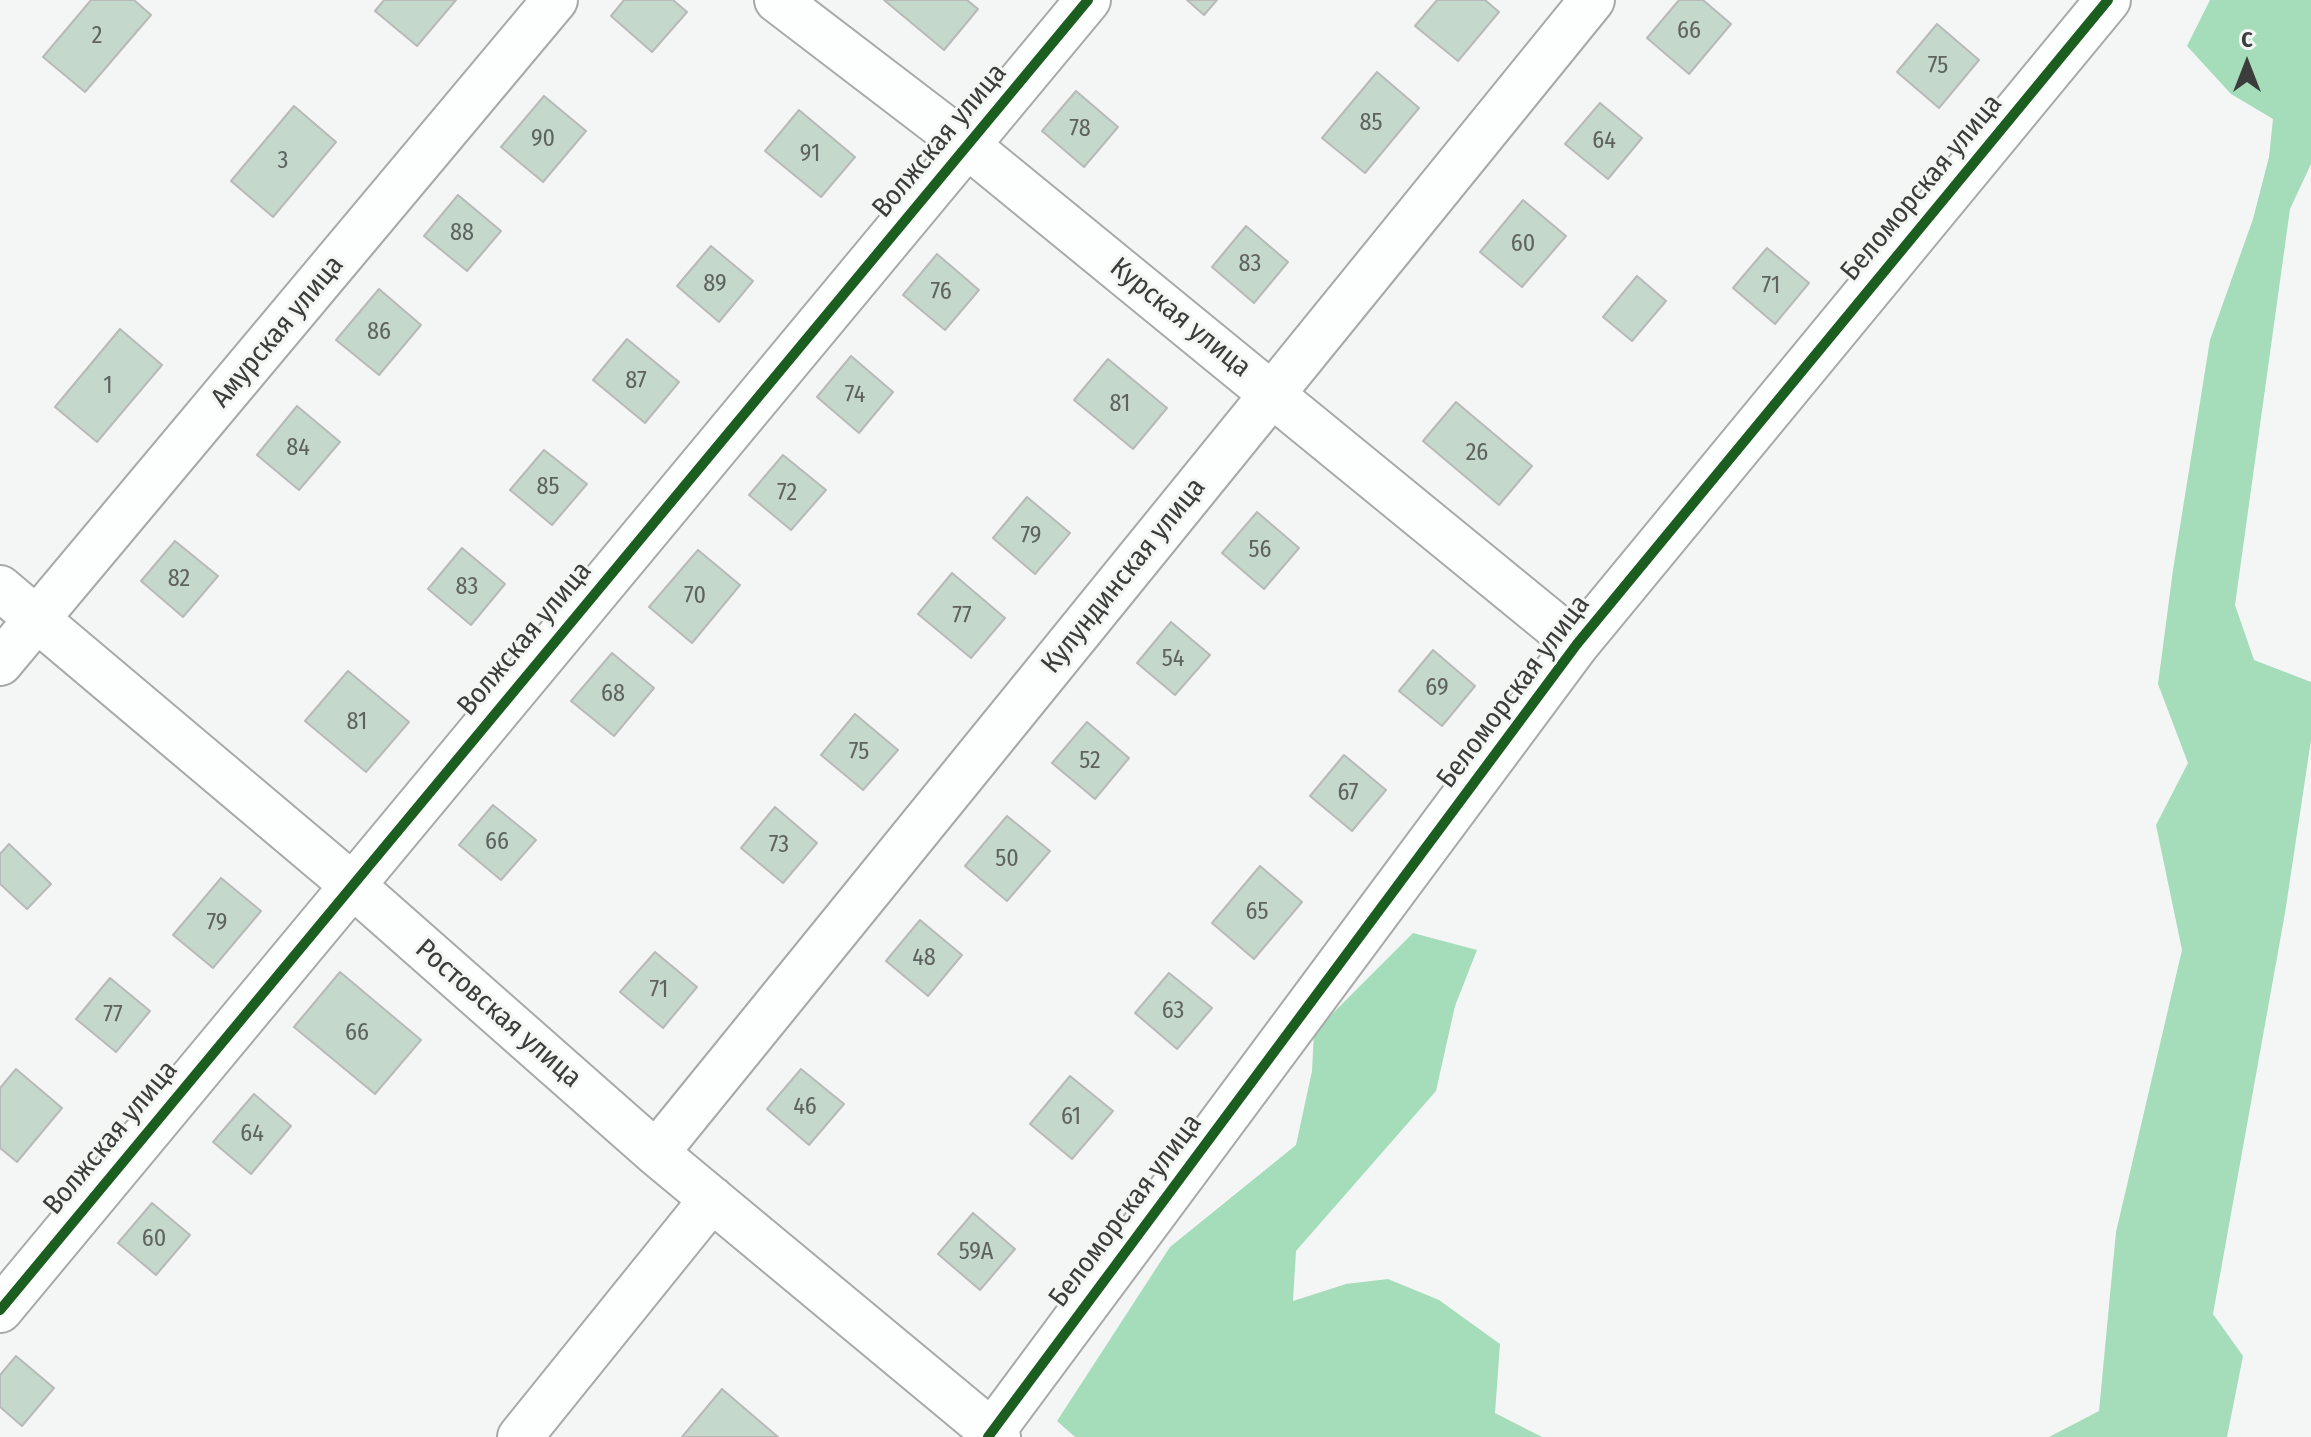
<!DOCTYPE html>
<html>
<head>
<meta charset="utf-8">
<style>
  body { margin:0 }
  #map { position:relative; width:2311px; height:1437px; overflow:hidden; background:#f4f6f5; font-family:"Fira Sans Condensed",sans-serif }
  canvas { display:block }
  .north { position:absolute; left:2207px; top:24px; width:80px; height:80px; -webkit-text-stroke:6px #f3f7f4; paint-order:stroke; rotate:0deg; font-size:22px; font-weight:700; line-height:32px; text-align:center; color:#3b3c3b }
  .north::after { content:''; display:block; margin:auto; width:28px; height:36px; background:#3b3c3b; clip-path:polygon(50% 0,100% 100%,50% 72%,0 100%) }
</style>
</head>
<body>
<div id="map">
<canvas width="2311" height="1437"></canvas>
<div class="north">С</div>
</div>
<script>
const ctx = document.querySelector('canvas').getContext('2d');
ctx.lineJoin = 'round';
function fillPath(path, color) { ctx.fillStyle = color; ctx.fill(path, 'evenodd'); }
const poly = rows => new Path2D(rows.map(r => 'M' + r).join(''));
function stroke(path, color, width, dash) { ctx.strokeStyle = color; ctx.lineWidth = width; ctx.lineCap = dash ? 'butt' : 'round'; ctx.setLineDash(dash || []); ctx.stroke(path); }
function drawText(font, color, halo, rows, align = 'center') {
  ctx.font = font + ' "Fira Sans Condensed",sans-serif'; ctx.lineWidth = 6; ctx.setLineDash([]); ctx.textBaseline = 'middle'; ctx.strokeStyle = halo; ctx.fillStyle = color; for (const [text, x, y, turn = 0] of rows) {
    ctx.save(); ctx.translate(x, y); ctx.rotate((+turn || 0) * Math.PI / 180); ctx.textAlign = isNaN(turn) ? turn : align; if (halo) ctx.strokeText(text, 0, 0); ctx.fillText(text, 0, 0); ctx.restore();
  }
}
fillPath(poly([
  [2210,0,2311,0,2311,164,2290,209,2235,605,2254,660,2311,682,2311,740,2285,913,2213,1314,2243,1356,2227,1437,2049,1437,2099,1411,2116,1232,2182,950,2156,825,2188,763,2158,684,2173,570,2210,340,2253,219,2269,157,2273,119,2231,94,2187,46],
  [1413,933,1477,950,1455,1006,1436,1091,1296,1251,1293,1301,1346,1284,1388,1279,1439,1300,1500,1344,1495,1413,1542,1437,1075,1437,1057,1421,1170,1247,1296,1145,1312,1071,1314,1032]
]), '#a5dcba');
const building = poly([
  [91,0,134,0,151,15,85,92,43,57,91,0],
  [384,0,456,0,417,46,375,11,384,0],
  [624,0,673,0,687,12,652,52,611,16,624,0],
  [884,0,967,0,978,9,944,50,884,0],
  [1187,0,1217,0,1204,15,1187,0],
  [1437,0,1485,0,1499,12,1458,61,1415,26,1437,0],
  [1679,0,1703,0,1731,24,1689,74,1647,38,1679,0],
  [1937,24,1979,60,1939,108,1897,72,1937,24],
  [1377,72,1419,108,1365,173,1322,138,1377,72],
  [1076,91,1118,127,1084,167,1042,131,1076,91],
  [544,96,586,131,543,182,501,147,544,96],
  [1600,103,1642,138,1608,179,1565,144,1600,103],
  [294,106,336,142,273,217,231,181,294,106],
  [799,110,855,157,821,197,765,151,799,110],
  [458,195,501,231,467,271,424,236,458,195],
  [1523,200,1566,236,1522,287,1480,252,1523,200],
  [1246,226,1288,262,1254,303,1212,267,1246,226],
  [711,246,753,281,719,322,677,286,711,246],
  [1767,248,1809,283,1775,324,1733,288,1767,248],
  [937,254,979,290,945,330,903,295,937,254],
  [1637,276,1666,301,1632,341,1603,317,1637,276],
  [379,289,421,325,379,375,336,340,379,289],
  [120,329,162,365,97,442,55,407,120,329],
  [627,339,679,382,645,423,593,380,627,339],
  [851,356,893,392,859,433,817,397,851,356],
  [1108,359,1167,408,1133,449,1074,400,1108,359],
  [1456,402,1532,466,1499,505,1423,441,1456,402],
  [297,406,340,442,299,490,257,455,297,406],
  [544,450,587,484,552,525,510,490,544,450],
  [783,455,826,490,791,530,749,495,783,455],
  [1027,497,1070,533,1035,574,993,538,1027,497],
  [1257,512,1299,548,1264,589,1222,553,1257,512],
  [175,541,218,576,183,617,141,581,175,541],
  [462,548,505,584,471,625,428,589,462,548],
  [698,550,740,585,692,643,649,607,698,550],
  [952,573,1005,618,971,658,918,614,952,573],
  [1171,622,1210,655,1175,695,1137,663,1171,622],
  [1433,650,1475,686,1442,726,1399,691,1433,650],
  [612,653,654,688,614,736,571,701,612,653],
  [348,671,409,722,366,772,305,721,348,671],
  [855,714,898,750,863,790,821,755,855,714],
  [1087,722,1129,758,1095,799,1052,763,1087,722],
  [1344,755,1386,790,1352,831,1310,796,1344,755],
  [493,805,536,840,501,880,459,845,493,805],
  [775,807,817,843,783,883,741,848,775,807],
  [1007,816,1050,851,1007,901,965,866,1007,816],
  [9,844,51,884,27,909,0,884,0,854,9,844],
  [1260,866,1302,902,1254,959,1212,923,1260,866],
  [221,878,261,911,213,968,173,935,221,878],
  [920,920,962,955,928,996,886,961,920,920],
  [655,952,697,987,663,1028,620,992,655,952],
  [340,972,421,1040,375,1094,294,1027,340,972],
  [1169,973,1212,1008,1177,1049,1135,1013,1169,973],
  [110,978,150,1011,116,1052,76,1019,110,978],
  [16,1069,62,1108,17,1162,0,1148,0,1088,16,1069],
  [801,1069,844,1104,809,1145,767,1109,801,1069],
  [1070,1076,1113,1111,1072,1159,1030,1124,1070,1076],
  [254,1094,291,1126,251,1174,213,1142,254,1094],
  [152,1203,190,1235,156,1275,118,1243,152,1203],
  [973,1213,1015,1249,980,1290,938,1254,973,1213],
  [16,1356,54,1388,22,1426,0,1407,0,1375,16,1356],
  [722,1389,778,1437,682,1437,722,1389]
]);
fillPath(building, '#c5d8cc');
stroke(building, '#b8b9b8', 2);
const minor = poly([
  [777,0,968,146,1577,644],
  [0,588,351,884,656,1153,998,1437],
  [0,663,555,0],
  [656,1153,1592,0],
  [0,1310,1088,0],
  [520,1437,712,1199],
  [988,1437,1577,644,2108,0]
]);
stroke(minor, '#a8a9a8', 48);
stroke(minor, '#fdfefe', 44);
stroke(poly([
  [0,1310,1088,0],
  [988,1437,1577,644,2108,0]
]), '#1b5e20', 10);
drawText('24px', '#5e635f', null, [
  ["66",1689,31],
  ["2",97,36],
  ["75",1938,66],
  ["85",1371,123],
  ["78",1080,129],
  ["90",543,139],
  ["64",1604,141],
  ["91",810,154],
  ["3",283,161],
  ["88",462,233],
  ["60",1523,244],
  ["83",1250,264],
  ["89",715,284],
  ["71",1771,286],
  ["76",941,292],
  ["86",379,332],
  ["87",636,381],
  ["1",108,386],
  ["74",855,395],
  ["81",1120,404],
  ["84",298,448],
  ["26",1477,453],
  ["85",548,487],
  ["72",787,493],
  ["79",1031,536],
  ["56",1260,550],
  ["82",179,579],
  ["83",467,587],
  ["70",695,596],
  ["77",962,616],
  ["54",1173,659],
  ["69",1437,688],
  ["68",613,694],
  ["81",357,722],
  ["75",859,752],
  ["52",1090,761],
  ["67",1348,793],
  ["66",497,842],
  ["73",779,845],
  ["50",1007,859],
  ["65",1257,912],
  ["79",217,923],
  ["48",924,958],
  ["71",659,990],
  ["63",1173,1011],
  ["77",113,1015],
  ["66",357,1033],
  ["46",805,1107],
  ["61",1071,1117],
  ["64",252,1134],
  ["60",154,1239],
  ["59А",976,1252]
]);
drawText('28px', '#3b3c3b', '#f3f7f4', [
  ["Волжская улица",940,141,-50],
  ["Беломорская улица",1922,188,-50],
  ["Курская улица",1180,318,39],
  ["Амурская улица",278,332,-50],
  ["Кулундинская улица",1124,576,-51],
  ["Волжская улица",525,639,-50],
  ["Беломорская улица",1514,692,-53],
  ["Ростовская улица",498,1014,41],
  ["Волжская улица",111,1138,-50],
  ["Беломорская улица",1126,1211,-53]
]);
</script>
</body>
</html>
